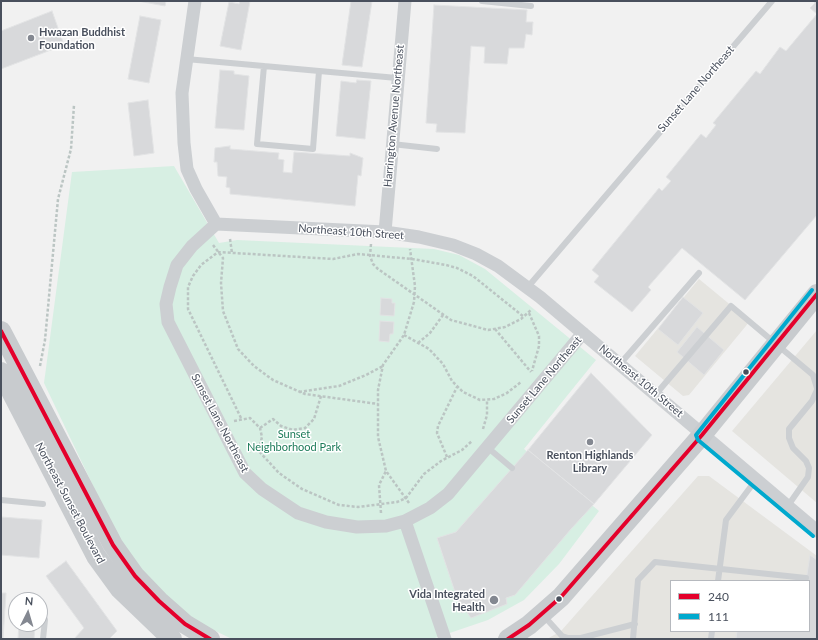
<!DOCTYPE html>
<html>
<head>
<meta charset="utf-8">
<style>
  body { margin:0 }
  #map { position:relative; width:818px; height:640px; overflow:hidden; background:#f1f1f1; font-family:Lato,sans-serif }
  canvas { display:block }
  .frame { position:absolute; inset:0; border:2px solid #49505d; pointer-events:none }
  .legend { position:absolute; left:670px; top:580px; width:140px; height:52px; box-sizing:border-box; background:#fff; border:1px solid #b6b9be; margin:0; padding:5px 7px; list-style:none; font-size:12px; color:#49505d }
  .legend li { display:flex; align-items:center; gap:8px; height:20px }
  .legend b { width:20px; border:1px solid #b6b9be }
  .north { position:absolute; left:8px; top:592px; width:40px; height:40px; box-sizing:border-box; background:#fff; border:1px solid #b6b9be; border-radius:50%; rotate:5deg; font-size:11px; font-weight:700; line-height:16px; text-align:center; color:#49505d }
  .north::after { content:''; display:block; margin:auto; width:14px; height:18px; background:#848891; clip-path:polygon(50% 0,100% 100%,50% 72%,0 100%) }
</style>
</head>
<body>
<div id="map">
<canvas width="818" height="640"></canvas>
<div class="frame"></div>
<ul class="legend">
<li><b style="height:5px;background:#e4002b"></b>240</li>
<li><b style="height:5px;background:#00a9ce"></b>111</li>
</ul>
<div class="north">N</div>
</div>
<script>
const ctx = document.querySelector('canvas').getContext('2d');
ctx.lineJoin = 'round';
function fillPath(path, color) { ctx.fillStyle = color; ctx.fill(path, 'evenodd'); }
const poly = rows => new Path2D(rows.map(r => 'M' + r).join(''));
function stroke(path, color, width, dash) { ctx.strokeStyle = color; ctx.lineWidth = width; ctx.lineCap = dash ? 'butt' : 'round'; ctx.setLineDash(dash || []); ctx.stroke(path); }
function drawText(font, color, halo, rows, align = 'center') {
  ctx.font = font + ' Lato,sans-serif'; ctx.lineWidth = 3; ctx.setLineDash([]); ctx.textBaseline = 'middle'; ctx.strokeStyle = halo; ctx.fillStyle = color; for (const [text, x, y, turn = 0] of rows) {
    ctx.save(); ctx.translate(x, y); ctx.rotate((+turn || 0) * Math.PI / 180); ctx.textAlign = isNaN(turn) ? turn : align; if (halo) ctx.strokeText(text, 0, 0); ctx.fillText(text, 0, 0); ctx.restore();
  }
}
fillPath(poly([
  [699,279,750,321,689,395,683,396,635,356],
  [817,330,817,503,732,431],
  [698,476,709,476,817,556,817,639,547,639,561,631],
  [671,581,809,581,809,631,671,631]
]), '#e5e4e0');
fillPath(poly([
  [174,166,219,243,237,240,434,249,459,255,485,269,596,360,524,449,599,511,559,564,524,600,488,620,432,639,232,639,197,622,155,586,129,554,107,515,44,383,72,172]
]), '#d7efe3');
const building = poly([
  [138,1,166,1,165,6,138,1],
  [240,1,250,1,241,50,220,46,229,2,239,4,240,1],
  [351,1,372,1,362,67,342,65,351,1],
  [813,1,817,1,817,14,810,8,815,3,813,1],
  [434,5,527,10,526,22,533,22,532,35,526,34,524,48,509,48,507,64,484,63,485,47,471,46,465,133,436,132,437,124,426,123,434,5],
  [52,11,64,45,1,69,1,31,52,11],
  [817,14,817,215,745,300,682,248,648,287,651,290,632,312,594,282,599,276,592,270,659,188,662,191,671,181,666,177,701,134,706,138,716,125,713,123,756,71,760,74,780,47,786,51,817,14],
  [140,16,161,20,149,83,128,79,140,16],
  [220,70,234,71,234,74,249,76,244,130,215,128,220,70],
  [357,80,371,81,365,139,336,136,341,81,356,83,357,80],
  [148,100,154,153,134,156,128,103,148,100],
  [230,146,230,149,279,153,278,159,284,160,283,172,292,173,294,152,350,156,350,153,363,158,361,176,358,175,355,206,230,194,230,188,226,187,227,177,218,176,217,162,214,162,215,148,230,146],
  [683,297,703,313,678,345,658,329,683,297],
  [381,298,392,299,392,303,395,303,394,316,380,315,381,298],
  [380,321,394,322,393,334,390,334,389,342,379,341,380,321],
  [697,327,724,350,704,375,677,352,697,327],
  [591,373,652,435,594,504,528,450,591,373],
  [528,450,594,504,571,529,515,595,506,598,507,604,471,618,466,611,462,613,437,538,456,532,528,450],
  [1,517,42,520,39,558,1,555,1,517],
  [810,555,817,560,817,639,736,639,737,631,809,631,809,581,806,581,810,555],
  [66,561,117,631,109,639,74,639,84,628,46,576,66,561],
  [1,593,6,593,3,639,1,639,1,593],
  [19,624,35,624,34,639,18,639,19,624]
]);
fillPath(building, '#d8d9db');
stroke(building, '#e2e3e4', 1);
stroke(poly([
  [230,239,232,253],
  [371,244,370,256,373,264,378,269,451,320,488,330,505,327,521,319,532,309],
  [213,245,223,258,221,283,223,311,238,349,254,366,273,380,305,394,378,404],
  [529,313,539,336,539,346,532,371],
  [495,329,531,372],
  [404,335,429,349,443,364,452,381,463,392,480,400,494,399,507,393,521,382],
  [418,343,430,333,443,315],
  [40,366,45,340,58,199,71,149,74,105],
  [299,392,339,386,366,375,383,366],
  [241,418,188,309,188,287,193,276,201,265,218,252,333,259,358,254,412,259,446,265,457,268,473,276,524,317],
  [234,421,250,418,260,428,262,437,260,445,249,452],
  [260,428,273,419,281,426,293,430,305,428,314,419,321,396],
  [483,429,487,415,487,400],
  [256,448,279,473,302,489,339,505,358,507,397,502,406,498,424,474,441,461,462,450,472,441],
  [447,457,437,433,438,426,457,387],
  [409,503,386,471,378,437,378,390,383,365,404,335,414,302,415,286,410,249],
  [381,513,379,485,386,471]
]), '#bbc5c3', 2.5, [3, 2]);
stroke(poly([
  [482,1,531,6],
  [186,59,397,78],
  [264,66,257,144,313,149,319,71],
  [392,144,437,149],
  [527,288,772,1],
  [620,364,699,273],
  [656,394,731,306,813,375,817,388],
  [487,447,512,468],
  [1,500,43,504],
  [787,507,808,477,809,468,806,461,793,448,789,438,789,429,812,401,817,390],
  [718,581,726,520,755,481],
  [543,615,562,636,568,638,581,638,635,624],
  [43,639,45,620],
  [633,639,638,580,655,562,806,578],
  [711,639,712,631]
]), '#cccfd2', 6);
stroke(poly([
  [195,1,182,93,184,143,187,169,196,189,216,224],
  [216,224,192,246,177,265,170,287,166,304,168,322,245,473,262,489,298,513,326,522,357,527,386,526,405,521,430,508,448,494,583,333],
  [216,224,385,232,419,237,453,245,476,254,498,266,540,297,817,531],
  [385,232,405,1],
  [405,521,445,639]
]), '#cccfd2', 13);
stroke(poly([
  [1,331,113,545,135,576,159,601,185,624,210,639],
  [1,372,96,556,120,589,172,639],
  [508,639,529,625,561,597,702,435,817,294]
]), '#c8cbce', 20);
stroke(poly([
  [1,331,113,545,135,576,159,601,185,624,210,639],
  [508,639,529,625,561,597,702,435,817,294]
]), '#e4002b', 4);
stroke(poly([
  [812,290,696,435,698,440,813,536]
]), '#00a9ce', 4);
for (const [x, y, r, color] of [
  [31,38,4,"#848891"],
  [746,372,3.5,"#49505d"],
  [590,442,4,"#848891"],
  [559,599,3.5,"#49505d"],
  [494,600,5,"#848891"]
]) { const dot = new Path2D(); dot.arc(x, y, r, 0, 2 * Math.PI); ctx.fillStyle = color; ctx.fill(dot); stroke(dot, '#fff', 1.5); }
drawText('bold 11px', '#49505d', '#fff', [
  ["Hwazan Buddhist",39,32],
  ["Foundation",39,45],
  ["Renton Highlands",590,455,"center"],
  ["Library",590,468,"center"],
  ["Vida Integrated",485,594,"right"],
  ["Health",485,607,"right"]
], 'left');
drawText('11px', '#49505d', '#fff', [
  ["Sunset Lane Northeast",696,89,-49],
  ["Harrington Avenue Northeast",394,116,-85],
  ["Northeast 10th Street",351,232,4],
  ["Sunset Lane Northeast",544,380,-50],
  ["Northeast 10th Street",641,381,40],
  ["Sunset Lane Northeast",220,423,62],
  ["Northeast Sunset Boulevard",70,503,62]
]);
drawText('11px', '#1c7b59', '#fff', [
  ["Sunset",294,434],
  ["Neighborhood Park",294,447]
]);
</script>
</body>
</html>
